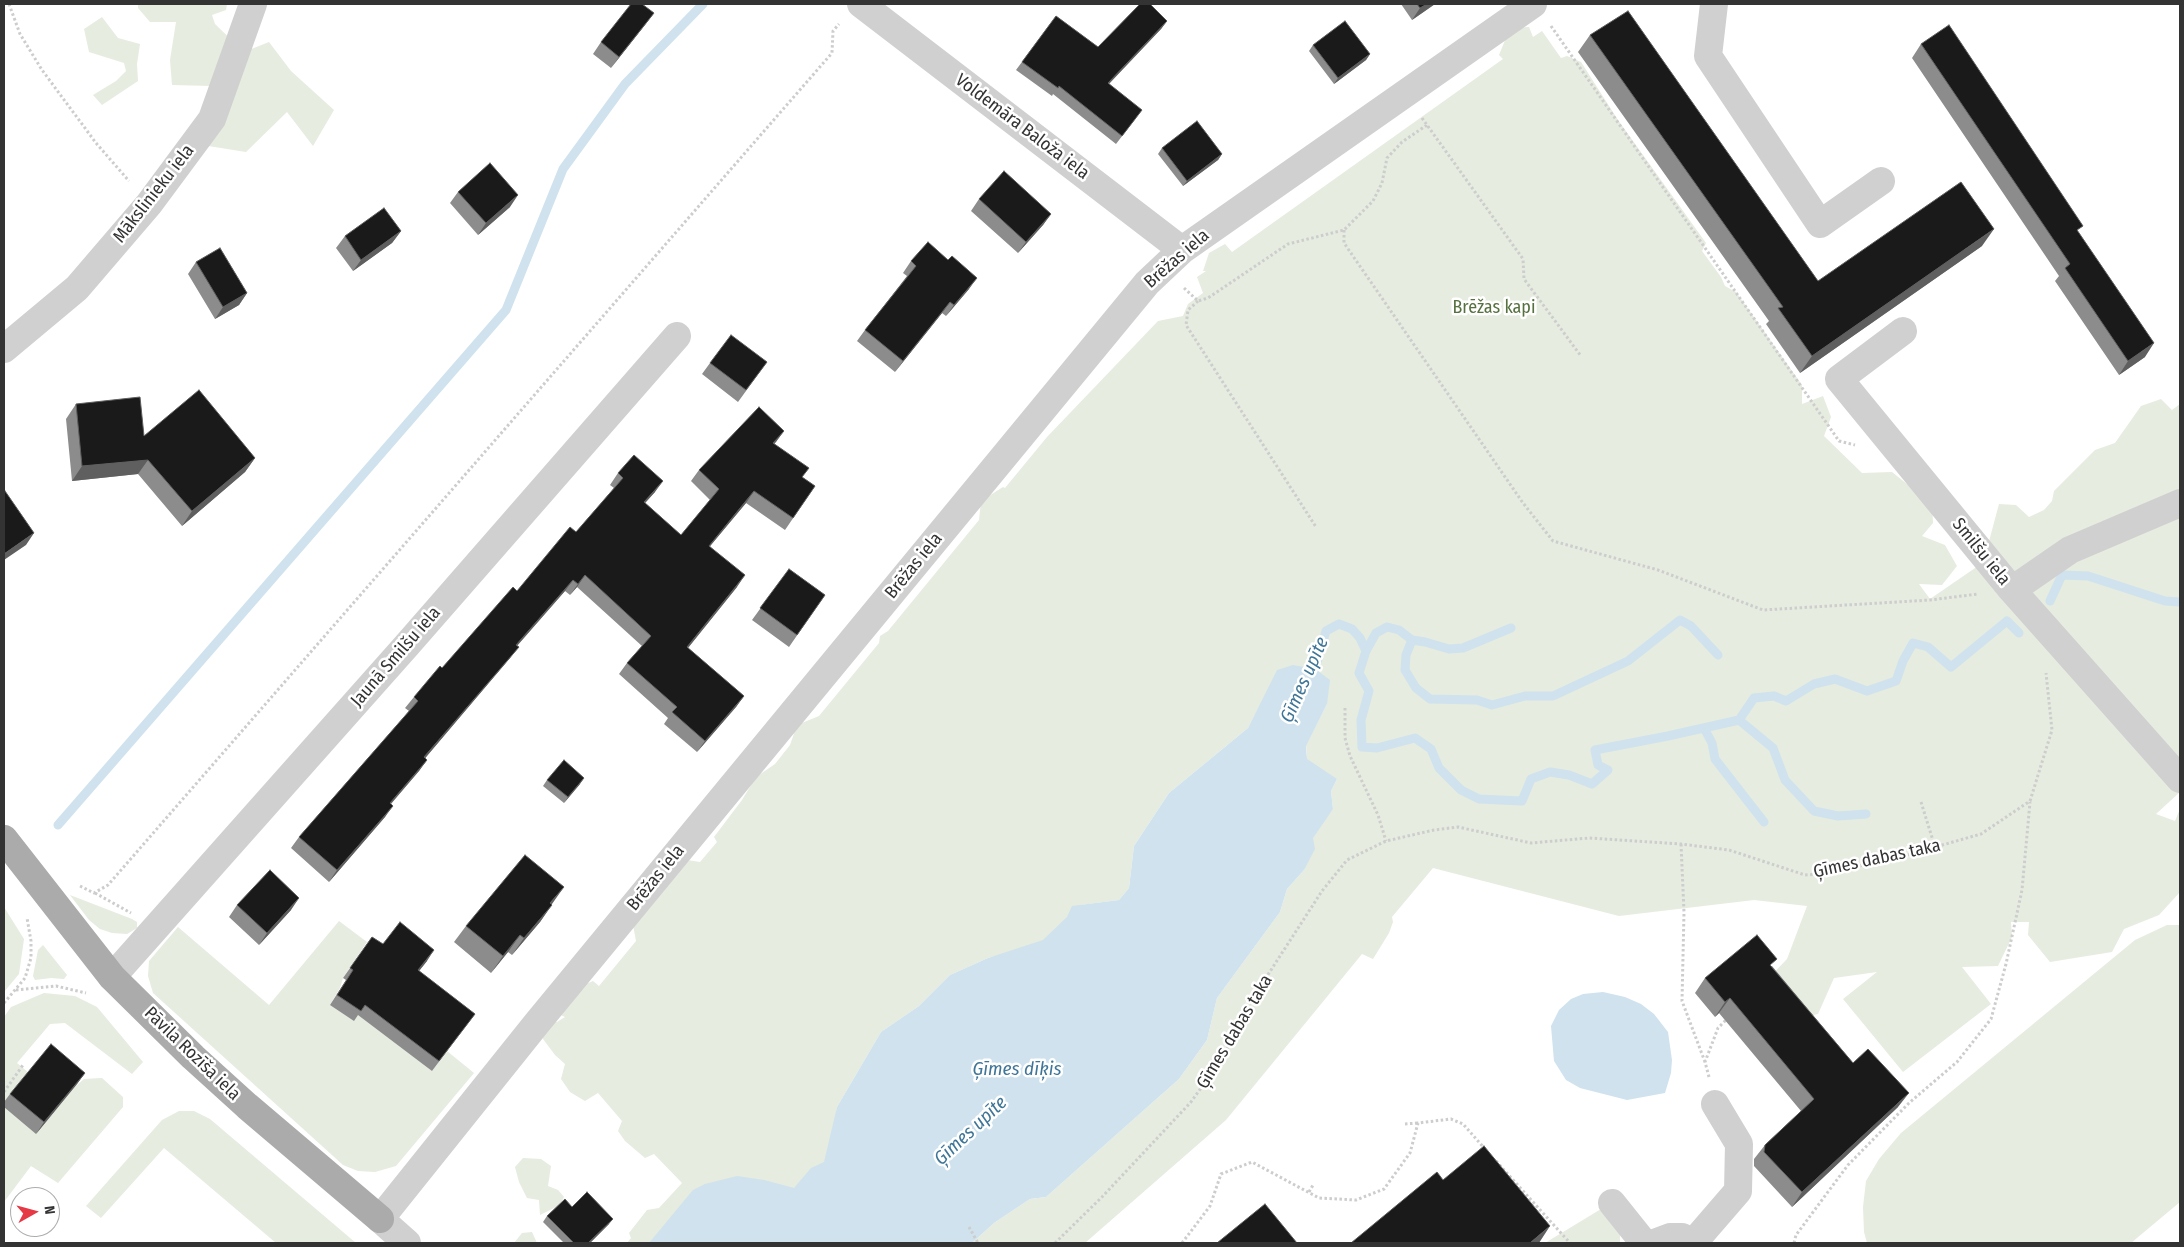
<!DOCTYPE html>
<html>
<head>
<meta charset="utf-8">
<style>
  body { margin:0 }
  #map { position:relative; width:2184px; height:1247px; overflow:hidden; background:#fff; font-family:"Fira Sans Condensed",sans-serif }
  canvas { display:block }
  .frame { position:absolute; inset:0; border:5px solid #333; pointer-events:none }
  .north { position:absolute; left:10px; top:1187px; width:50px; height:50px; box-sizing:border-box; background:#fff; border:1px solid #adadad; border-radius:50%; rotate:83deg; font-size:14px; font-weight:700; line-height:20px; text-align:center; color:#333 }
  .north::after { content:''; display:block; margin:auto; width:18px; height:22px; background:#e63946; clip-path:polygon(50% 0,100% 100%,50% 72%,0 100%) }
</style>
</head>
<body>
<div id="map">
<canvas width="2184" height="1247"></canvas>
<div class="frame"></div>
<div class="north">N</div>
</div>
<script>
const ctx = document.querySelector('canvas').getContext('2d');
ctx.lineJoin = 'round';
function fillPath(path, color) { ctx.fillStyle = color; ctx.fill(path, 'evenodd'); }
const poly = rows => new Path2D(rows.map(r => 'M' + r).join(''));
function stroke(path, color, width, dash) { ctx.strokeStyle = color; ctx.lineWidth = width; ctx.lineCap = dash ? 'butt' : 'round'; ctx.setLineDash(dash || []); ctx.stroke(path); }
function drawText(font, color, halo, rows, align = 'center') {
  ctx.font = font + ' "Fira Sans Condensed",sans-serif'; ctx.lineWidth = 5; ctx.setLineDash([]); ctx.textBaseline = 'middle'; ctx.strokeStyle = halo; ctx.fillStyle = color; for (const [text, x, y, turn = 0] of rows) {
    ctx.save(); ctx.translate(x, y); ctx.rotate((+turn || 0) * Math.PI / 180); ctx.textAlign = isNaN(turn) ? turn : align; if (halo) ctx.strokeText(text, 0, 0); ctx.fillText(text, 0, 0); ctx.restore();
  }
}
fillPath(poly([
  [138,4,227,4,226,10,212,15,215,24,244,52,269,42,291,71,334,110,313,146,287,112,246,152,202,145,212,86,172,85,170,60,176,22,150,22,138,8],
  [102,17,118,38,140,44,137,64,138,81,102,105,93,95,116,81,126,71,124,63,89,52,84,29],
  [1529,27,1533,37,1542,31,1561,58,1567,56,1581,62,1618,120,1706,243,1702,251,1721,277,1725,286,1736,292,1802,385,1802,404,1823,396,1831,417,1824,436,1862,473,1892,472,1932,504,1933,523,1922,536,1945,545,1957,566,1942,585,1919,584,1930,599,1978,566,1988,545,1999,504,2016,505,2029,517,2044,510,2052,501,2054,491,2095,450,2115,443,2141,406,2161,399,2172,410,2180,404,2180,792,2156,814,2175,821,2180,809,2180,892,2159,915,2124,929,2112,952,2050,962,2028,935,2029,922,2011,922,2012,937,1998,966,1962,967,1991,1004,1903,1072,1843,999,1877,972,1834,978,1818,1014,1785,1021,1765,982,1787,959,1807,906,1754,900,1619,916,1433,868,1392,917,1393,922,1389,933,1373,959,1362,954,1226,1120,1085,1243,967,1243,973,1242,994,1223,1030,1199,1046,1197,1179,1079,1207,1040,1217,998,1280,912,1287,889,1304,870,1308,840,1333,809,1331,791,1337,779,1304,775,1307,755,1306,745,1327,704,1260,705,1248,728,1169,793,1134,846,1129,888,1119,900,1081,905,1042,944,988,958,950,975,919,1006,881,1032,837,1107,831,1158,810,1180,684,1243,627,1243,631,1238,629,1233,647,1210,659,1208,682,1183,654,1154,645,1158,625,1141,618,1131,622,1121,598,1093,585,1101,570,1092,561,1079,565,1064,555,1055,543,1039,542,1031,549,1020,557,1022,565,1017,556,1013,570,991,593,981,599,986,636,941,633,925,687,860,700,862,717,842,714,837,742,800,756,777,775,764,790,745,797,725,819,716,879,643,880,636,888,631,979,520,981,501,1003,487,1005,488,1047,437,1158,321,1183,316,1188,304,1203,293,1197,277,1206,271,1203,271,1209,253,1225,244,1232,252,1503,59,1499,55,1510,28],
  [70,895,132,919,137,922,137,928,127,934,112,933,100,929,89,920],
  [4,907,24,939,19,974,4,992],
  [339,921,367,942,343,978,340,988,330,1005,365,1005,432,1071,447,1051,474,1073,396,1166,375,1172,358,1171,343,1165,153,993,148,976,149,961,178,927,269,1005],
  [2167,925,2180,925,2180,1202,2131,1243,1867,1243,1864,1232,1863,1207,1866,1181,1879,1159,1901,1133,2135,940],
  [43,945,67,975,64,979,51,978,35,980,33,976,38,950],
  [44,993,75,996,97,1007,143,1062,132,1074,65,1023,50,1024,17,1063,29,1073,4,1103,4,1017,11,1007],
  [102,1078,123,1097,123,1107,58,1183,31,1166,4,1202,4,1107,77,1085,84,1079],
  [179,1111,194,1111,210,1119,356,1243,276,1243,164,1148,101,1218,86,1206,162,1120],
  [523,1158,541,1159,551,1166,548,1186,558,1190,564,1197,560,1205,540,1215,539,1200,527,1198,519,1182,515,1167],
  [1601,1209,1620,1234,1620,1243,1538,1243,1545,1243],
  [532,1232,537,1243,514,1243,522,1233]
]), '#e6ecdf');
fillPath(poly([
  [1293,665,1315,669,1330,680,1327,704,1306,746,1307,759,1337,779,1331,791,1333,809,1313,838,1315,849,1304,870,1287,889,1280,912,1217,998,1207,1040,1179,1079,1046,1197,1030,1199,994,1223,973,1242,649,1243,693,1190,705,1184,737,1176,764,1180,794,1188,811,1168,824,1162,837,1107,881,1032,919,1006,950,975,988,958,1043,940,1067,917,1072,906,1119,900,1129,888,1134,846,1169,793,1248,728,1277,670],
  [1603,992,1625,997,1641,1004,1654,1014,1668,1032,1672,1060,1671,1073,1665,1093,1627,1100,1580,1088,1566,1080,1554,1061,1551,1026,1559,1010,1571,999,1583,994]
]), '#cfe2ee');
stroke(poly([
  [2050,601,2062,575,2088,576,2165,601,2180,602],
  [1412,640,1425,642,1449,649,1463,648,1511,628],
  [1366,651,1376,633,1387,627,1399,630,1412,640,1406,655,1405,670,1416,688,1430,699,1477,700,1492,705,1525,696,1553,696,1628,661,1680,620,1691,626,1718,655],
  [1310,678,1315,669,1326,631,1339,624,1352,629,1360,638,1366,651,1359,673,1369,691,1361,720,1362,747,1377,748,1415,738,1431,749,1439,768,1461,790,1479,799,1522,801,1531,779,1550,772,1569,775,1592,784,1608,770,1598,765,1595,750,1668,736,1739,720,1754,698,1774,696,1786,701,1814,684,1835,679,1867,691,1896,681,1903,661,1913,643,1928,647,1951,667,2007,621,2019,633],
  [1739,720,1773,748,1785,780,1814,811,1838,816,1866,814],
  [1704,728,1712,743,1715,759,1764,822],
  [58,825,506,310,563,169,625,84,703,4]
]), '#cfe2ee', 9);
stroke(poly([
  [9,4,20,34,42,70,96,143,129,181],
  [1551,26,1839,441,1855,445],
  [1422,118,1523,259,1524,279,1581,356],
  [1344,230,1344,243,1523,503,1553,541,1658,570,1763,610,1930,600,1978,594],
  [1184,288,1198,301,1208,298,1288,244,1344,230,1373,201,1382,183,1387,158,1402,142,1427,125],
  [1198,301,1188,310,1186,325,1316,527],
  [1345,708,1345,738,1350,756,1378,815,1386,841],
  [1921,802,1935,847],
  [1681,844,1684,912,1682,1001,1705,1062],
  [80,886,94,893,108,885,832,53,833,31,839,24],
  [95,893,131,913],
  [16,990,56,986,86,993],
  [4,1003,25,978,31,958,31,941,27,918],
  [1709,1077,1705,1062,1718,1028,1728,1018],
  [4,1092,23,1065],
  [1405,1124,1418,1123],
  [1496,1161,1570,1243],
  [1309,1192,1313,1185],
  [969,1227,978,1243],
  [1055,1243,1102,1197,1191,1102,1223,1057,1249,1004,1322,891,1347,860,1386,841,1434,830,1458,827,1531,843,1589,838,1681,844,1729,850,1805,875,1824,874,1907,855,1981,834,2030,801,2052,730,2046,673],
  [1182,1243,1210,1206,1221,1174,1252,1162,1319,1198,1356,1200,1384,1189,1410,1153,1418,1123,1451,1119,1463,1124,1485,1149],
  [1794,1243,1796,1235,1848,1165,1909,1103,1957,1062,1991,1019,2006,964,2022,890,2030,802]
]), '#cdcdcd', 3, [2.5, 2.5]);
stroke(poly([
  [861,4,1182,250],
  [1714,4,1708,56,1820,224,1881,181],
  [1903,331,1839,379,2012,590,2180,779],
  [4,349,77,288,149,204,212,119,253,4],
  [2012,590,2070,550,2180,503],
  [112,977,407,645,677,336],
  [1612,1203,1644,1243],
  [1694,1242,1738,1191,1739,1144,1715,1104],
  [407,1243,380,1219,537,1023,1147,283,1182,250,1533,4],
  [1654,1243,1670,1237,1682,1237,1695,1243]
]), '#d0d0d0', 28);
stroke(poly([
  [4,839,112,977,193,1057,247,1106,380,1219]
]), '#ababab', 28);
fillPath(poly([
  [1401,4,1435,4,1412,20],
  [654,13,611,68,593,54,601,42],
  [1056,16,1098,47,1167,21,1161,29,1109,84,1136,118,1116,144,1053,94,1052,96,1016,70],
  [1590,35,1818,281,1982,246,1800,373,1766,324,1769,321,1578,52],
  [1921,44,2145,357,2119,375,2055,281,2059,276,1912,58],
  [1313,45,1370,54,1366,60,1334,84,1309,51],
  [1162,148,1222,154,1218,160,1183,186,1158,154],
  [458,192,510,207,478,235,450,203],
  [979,199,1051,214,1043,225,1018,253,971,211],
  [401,231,392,243,353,271,336,248,345,236],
  [911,261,969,289,946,316,942,313,895,372,857,341,865,330,907,276,903,273],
  [196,262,247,293,239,305,215,319,188,274],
  [767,362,738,402,702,374,710,363],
  [76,404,144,436,255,458,245,472,182,526,138,474,72,481,66,419],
  [784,431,774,444,802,477,815,486,785,530,746,503,710,546,737,587,688,648,744,696,736,707,697,752,664,724,668,718,619,674,627,663,642,646,577,587,570,595,565,591,517,646,510,658,425,758,427,760,419,771,391,804,385,817,329,882,291,848,299,837,409,711,405,708,414,697,517,591,576,532,614,488,610,485,618,473,655,492,645,503,681,535,710,500,691,481,699,470],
  [789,569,825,595,789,647,752,620],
  [547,780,580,784,564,803,543,786],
  [552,904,540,922,512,955,508,952,491,973,454,942,466,926],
  [237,905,291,910,259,945,229,917],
  [372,937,383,944,427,961,419,971,475,1014,432,1071,358,1015,354,1021,330,1005,346,980,343,978],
  [1772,966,1853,1063,1898,1107,1792,1207,1754,1166,1754,1159,1765,1145,1801,1111,1719,1013,1715,1017,1695,993,1705,978],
  [85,1073,77,1084,36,1134,4,1107,4,1102,10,1094],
  [572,1207,609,1224,590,1243,564,1243,543,1222,547,1216]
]), '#8c8c8c');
fillPath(poly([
  [1427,4,1435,4,1412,20,1420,8],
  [654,13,645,25,611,68,619,57],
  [1167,21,1161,29,1102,91,1108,83],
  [1370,54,1366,60,1334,84,1338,78],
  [1222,154,1218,160,1183,186,1187,181],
  [518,195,510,207,478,235,486,223],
  [1051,214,1043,225,1018,253,1026,242],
  [1994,229,1982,246,1800,373,1812,356],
  [401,231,392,243,353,271,361,260],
  [977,278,969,289,946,316,954,305],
  [247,293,239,305,215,319,223,307],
  [950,302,942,313,895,372,903,361],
  [2154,343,2145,357,2119,375,2128,361],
  [784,431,776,442,764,455,773,443],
  [255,458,245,472,182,526,192,511],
  [148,460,138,474,72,481,82,466],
  [663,481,655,492,635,514,644,502],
  [754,491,746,503,701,557,709,546],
  [34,533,26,545,4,560,4,554],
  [585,575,577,587,570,595,578,584],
  [745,575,737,587,679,659,687,647],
  [573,580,565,591,508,656,516,645],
  [519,647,510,658,416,769,424,757],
  [744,696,736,707,697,752,705,741],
  [427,760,419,771,382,814,390,803],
  [584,778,580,784,564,803,568,797],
  [393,806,385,817,329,882,337,870],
  [564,887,552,904,538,920,550,903],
  [299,898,291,910,259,945,267,933],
  [552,905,540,922,512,955,524,938],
  [520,935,508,952,491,973,503,956],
  [434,950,427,961,411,981,418,970],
  [1730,998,1719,1013,1715,1017,1725,1002],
  [85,1073,77,1084,36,1134,44,1122],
  [1909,1093,1898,1107,1792,1207,1802,1192],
  [613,1219,609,1224,590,1243,588,1243],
  [1550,1226,1539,1243,1530,1243]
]), '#5f5f5f');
const building = poly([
  [631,4,642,4,654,13,619,57,601,42,631,4],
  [1140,4,1150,4,1167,21,1108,83,1142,110,1122,136,1059,86,1058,88,1022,62,1056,16,1098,47,1140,4],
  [1417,4,1427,4,1420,8,1417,4],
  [1628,11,1818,281,1961,182,1994,229,1812,356,1778,308,1783,307,1590,35,1628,11],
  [1345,21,1370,54,1338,78,1313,45,1345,21],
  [1949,25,2083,226,2077,230,2154,343,2128,361,2065,268,2070,264,1921,44,1949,25],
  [1197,121,1222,154,1187,181,1162,148,1197,121],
  [490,163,518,195,486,223,458,192,490,163],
  [1004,171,1051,214,1026,242,979,199,1004,171],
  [384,208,401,231,361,260,345,236,384,208],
  [928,242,948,260,952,256,977,278,954,305,950,302,903,361,865,330,916,266,911,261,928,242],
  [220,248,247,293,223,307,196,262,220,248],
  [731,335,767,362,746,390,710,363,731,335],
  [199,390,255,458,192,511,148,460,82,466,76,404,140,397,144,436,199,390],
  [759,407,784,431,773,443,809,468,802,477,815,486,793,518,754,491,709,546,745,575,687,647,744,696,705,741,672,712,677,707,627,663,651,636,585,575,578,584,573,580,516,645,519,647,424,757,427,760,390,803,393,806,337,870,299,837,418,701,414,697,440,666,442,668,513,587,517,591,570,527,576,532,623,478,618,473,634,455,663,481,644,502,681,535,719,489,699,470,759,407],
  [5,491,34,533,4,554,4,492,5,491],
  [789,569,825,595,797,635,760,608,789,569],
  [564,760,584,778,568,797,547,780,564,760],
  [525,855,564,887,550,903,552,905,524,938,520,935,503,956,466,926,525,855],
  [270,870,299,898,267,933,237,905,270,870],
  [400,922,434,950,418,970,475,1014,439,1061,365,1005,361,1011,337,995,353,970,350,968,372,937,383,944,400,922],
  [1757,935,1777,959,1770,965,1853,1063,1868,1049,1909,1093,1802,1192,1764,1152,1765,1145,1814,1099,1730,998,1725,1002,1705,978,1757,935],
  [51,1044,85,1073,44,1122,10,1094,51,1044],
  [1484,1146,1550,1226,1530,1243,1351,1243,1437,1172,1443,1180,1484,1146],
  [587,1192,613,1219,588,1243,574,1243,547,1216,565,1199,572,1207,587,1192],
  [1265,1204,1297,1243,1217,1243,1265,1204]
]);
fillPath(building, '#1a1a1a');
stroke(building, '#5f5f5f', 1);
drawText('18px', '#333', '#fff', [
  ["Voldemāra Baloža iela",1022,127,37],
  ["Mākslinieku iela",154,194,-52],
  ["Brēžas iela",1177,259,-41],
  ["Smilšu iela",1981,552,51],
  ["Brēžas iela",914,566,-51],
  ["Jaunā Smilšu iela",396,657,-49],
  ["Ģīmes dabas taka",1877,859,-12],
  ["Brēžas iela",656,878,-51],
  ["Ģīmes dabas taka",1235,1032,-59],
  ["Pāvila Rozīša iela",192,1054,44]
]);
drawText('18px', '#56703f', '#fff', [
  ["Brēžas kapi",1494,308]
]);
drawText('italic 19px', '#3f7597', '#fff', [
  ["Ģīmes upīte",1305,680,-66],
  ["Ģīmes dīķis",1017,1070],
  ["Ģīmes upīte",971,1131,-43]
]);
</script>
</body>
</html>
